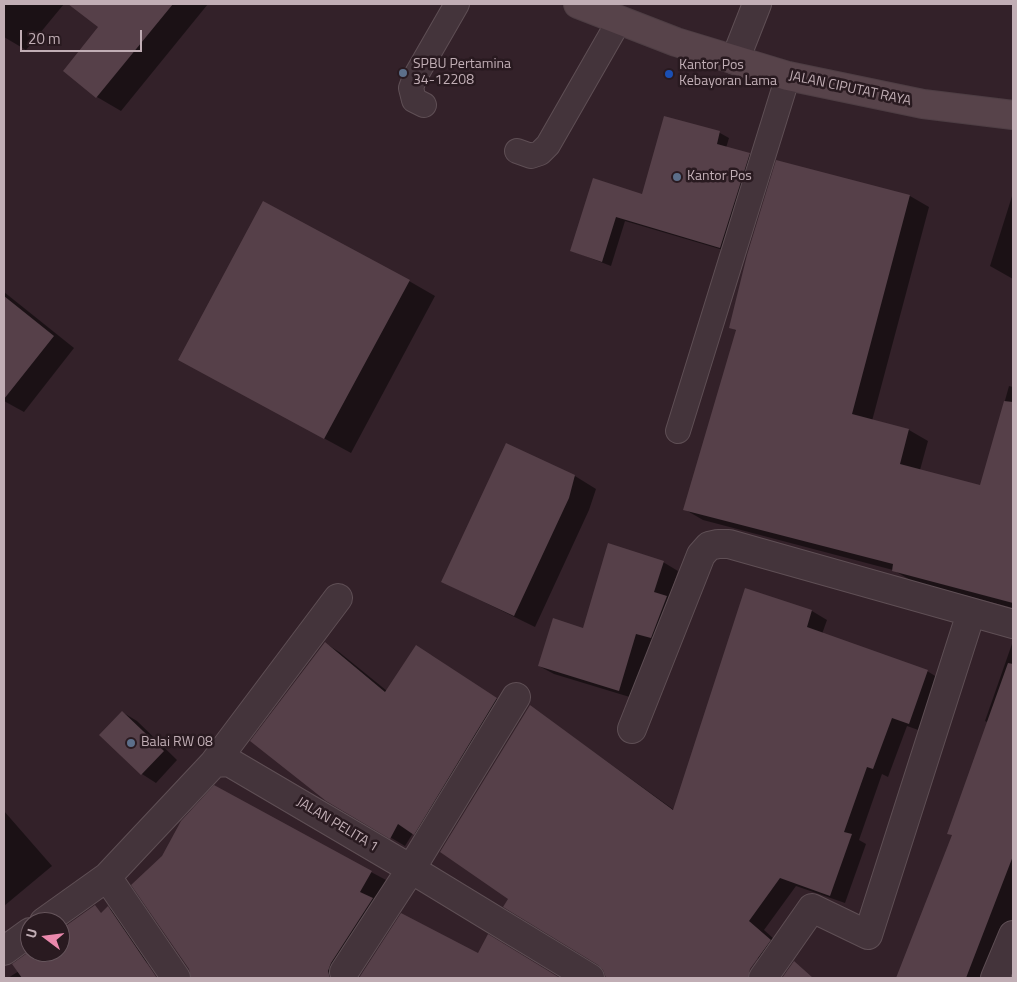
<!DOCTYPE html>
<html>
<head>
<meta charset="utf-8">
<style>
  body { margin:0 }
  #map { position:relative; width:1017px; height:982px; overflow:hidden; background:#332129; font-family:"Titillium Web",sans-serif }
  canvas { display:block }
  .frame { position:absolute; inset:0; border:5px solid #c1aeb5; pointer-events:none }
  .north { position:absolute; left:20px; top:912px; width:50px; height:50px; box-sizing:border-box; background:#291a20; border:1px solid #66555c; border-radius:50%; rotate:285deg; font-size:14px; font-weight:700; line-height:20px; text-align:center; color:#c1aeb5 }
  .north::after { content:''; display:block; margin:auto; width:18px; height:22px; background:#eb89ad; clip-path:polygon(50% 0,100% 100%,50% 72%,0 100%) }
  .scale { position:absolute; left:20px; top:30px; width:122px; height:22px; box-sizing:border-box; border:2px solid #c1aeb5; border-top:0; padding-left:6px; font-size:15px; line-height:18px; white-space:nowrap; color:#c1aeb5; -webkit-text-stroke:4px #291a20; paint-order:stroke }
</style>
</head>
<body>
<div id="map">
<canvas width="1017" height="982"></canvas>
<div class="frame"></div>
<div class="north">U</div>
<div class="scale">20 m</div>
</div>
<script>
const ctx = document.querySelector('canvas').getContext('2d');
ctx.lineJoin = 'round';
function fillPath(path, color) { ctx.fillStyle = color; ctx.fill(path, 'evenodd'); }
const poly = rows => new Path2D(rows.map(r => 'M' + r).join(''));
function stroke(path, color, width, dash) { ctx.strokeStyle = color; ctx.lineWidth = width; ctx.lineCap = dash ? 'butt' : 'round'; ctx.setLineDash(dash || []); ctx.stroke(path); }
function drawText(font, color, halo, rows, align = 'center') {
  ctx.font = font + ' "Titillium Web",sans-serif'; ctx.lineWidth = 5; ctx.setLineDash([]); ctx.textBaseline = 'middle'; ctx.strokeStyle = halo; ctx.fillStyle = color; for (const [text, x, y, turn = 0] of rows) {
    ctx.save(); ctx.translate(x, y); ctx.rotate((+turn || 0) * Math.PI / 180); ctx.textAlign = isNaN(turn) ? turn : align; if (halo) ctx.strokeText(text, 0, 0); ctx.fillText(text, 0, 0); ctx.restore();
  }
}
fillPath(poly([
  [4,4,64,4,26,50,4,37],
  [70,4,208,4,121,111,97,97,100,27],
  [665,117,720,133,729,138,726,148,749,154,759,159,730,252,625,221,611,266,572,251,643,196],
  [777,161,910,196,929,207,872,421,909,430,928,441,920,470,981,487,1009,386,1013,387,1013,608,912,581,893,570,703,520,684,509,737,331,731,328],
  [1013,193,1013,279,990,266],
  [409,281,435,296,351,453,206,374],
  [4,292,74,348,24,412,4,401],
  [575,476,596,489,589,510,535,627,443,582],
  [663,562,678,571,669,598,681,605,666,646,651,641,633,698,554,674,539,666],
  [746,590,812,611,827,620,822,634,927,671,942,680,924,732,907,726,888,777,882,774,859,840,866,844,845,903,796,886,764,930,785,949,774,965,698,935,726,959,718,978,607,978,605,970,599,964,510,898,530,706,674,810],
  [1013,641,1013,917,989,978,897,978,962,816,989,723,985,721],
  [325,643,339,652,387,691,431,655,511,708,429,842,413,833,405,846,327,800],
  [122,712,137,721,177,760,156,783,142,774],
  [4,811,52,866,4,906],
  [371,872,386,880,375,901,344,978,192,978],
  [108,907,122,916,160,971,105,937,134,978,8,978,19,971,60,952,60,931,93,922],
  [401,915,479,955,504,945,559,978,360,978]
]), '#0007');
fillPath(poly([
  [68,4,173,4,96,98,63,71,98,27],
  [664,116,720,131,717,144,750,153,720,248,616,217,602,262,570,251,593,178,642,194],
  [776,160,910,195,852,414,909,429,900,464,980,485,1004,401,1013,402,1013,603,892,571,893,564,683,510,736,330,729,328,747,255],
  [263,201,410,280,324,439,178,360],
  [4,296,54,336,4,399],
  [506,443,575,475,569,498,514,616,441,582],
  [608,543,664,561,654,592,667,596,651,638,636,634,619,691,538,666,553,618,583,628],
  [745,588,812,610,807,627,928,670,909,724,892,718,873,769,867,767,844,832,852,834,830,896,780,878,749,921,771,940,750,969,748,978,606,978,603,970,598,965,503,907,508,899,440,852,530,705,673,810],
  [325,642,385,692,416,645,497,698,414,835,398,824,390,839,326,801,250,741],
  [1008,663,1013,664,1013,856,966,978,896,978,952,835,947,834],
  [122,711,164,751,141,775,99,735],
  [214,785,372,871,360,892,373,898,331,963,328,971,330,978,191,978,189,969,131,885,162,856,181,821],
  [95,905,101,913,108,906,157,978,22,978,12,964,30,951,60,952,60,930],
  [401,913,478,953,488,934,560,978,359,978],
  [794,961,813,978,782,978]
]), '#564049');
const lane = poly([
  [424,105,414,100,411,88,415,77,457,4],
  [517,151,531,156,540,153,548,145,619,21],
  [678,431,788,76]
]);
const street = poly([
  [735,60,757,4],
  [632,729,701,555,709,546,718,544,729,544,1013,624],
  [214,763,338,598],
  [107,877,176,978],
  [44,922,107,877,214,763,229,762,411,869,590,978],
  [4,951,30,932],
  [344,972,411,869,516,697],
  [763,978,812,908,868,935,971,613],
  [995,978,1013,935]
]);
const secondary = poly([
  [578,4,676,42,788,76,923,104,1013,115]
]);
stroke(lane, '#5f4f55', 26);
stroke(street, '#5f4f55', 30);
stroke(secondary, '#4e3e44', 30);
stroke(lane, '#44343b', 24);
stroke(street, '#44343b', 28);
stroke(secondary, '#57434a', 28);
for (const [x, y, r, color] of [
  [403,73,5,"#5c6f8a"],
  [669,74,5,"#1a4fb4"],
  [677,177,5,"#5c6f8a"],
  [131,743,5,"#5c6f8a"]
]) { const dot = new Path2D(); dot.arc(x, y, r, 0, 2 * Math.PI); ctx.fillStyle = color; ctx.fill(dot); stroke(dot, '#291a20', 2); }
drawText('14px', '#c1aeb5', '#291a20', [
  ["SPBU Pertamina",413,65],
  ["34-12208",413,81],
  ["Kantor Pos",679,66],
  ["Kebayoran Lama",679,82],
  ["Kantor Pos",687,177],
  ["Balai RW 08",141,743]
], 'left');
drawText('14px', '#c1aeb5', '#291a20', [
  ["JALAN CIPUTAT RAYA",850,89,12],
  ["JALAN PELITA 1",337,825,31]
]);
</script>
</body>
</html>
